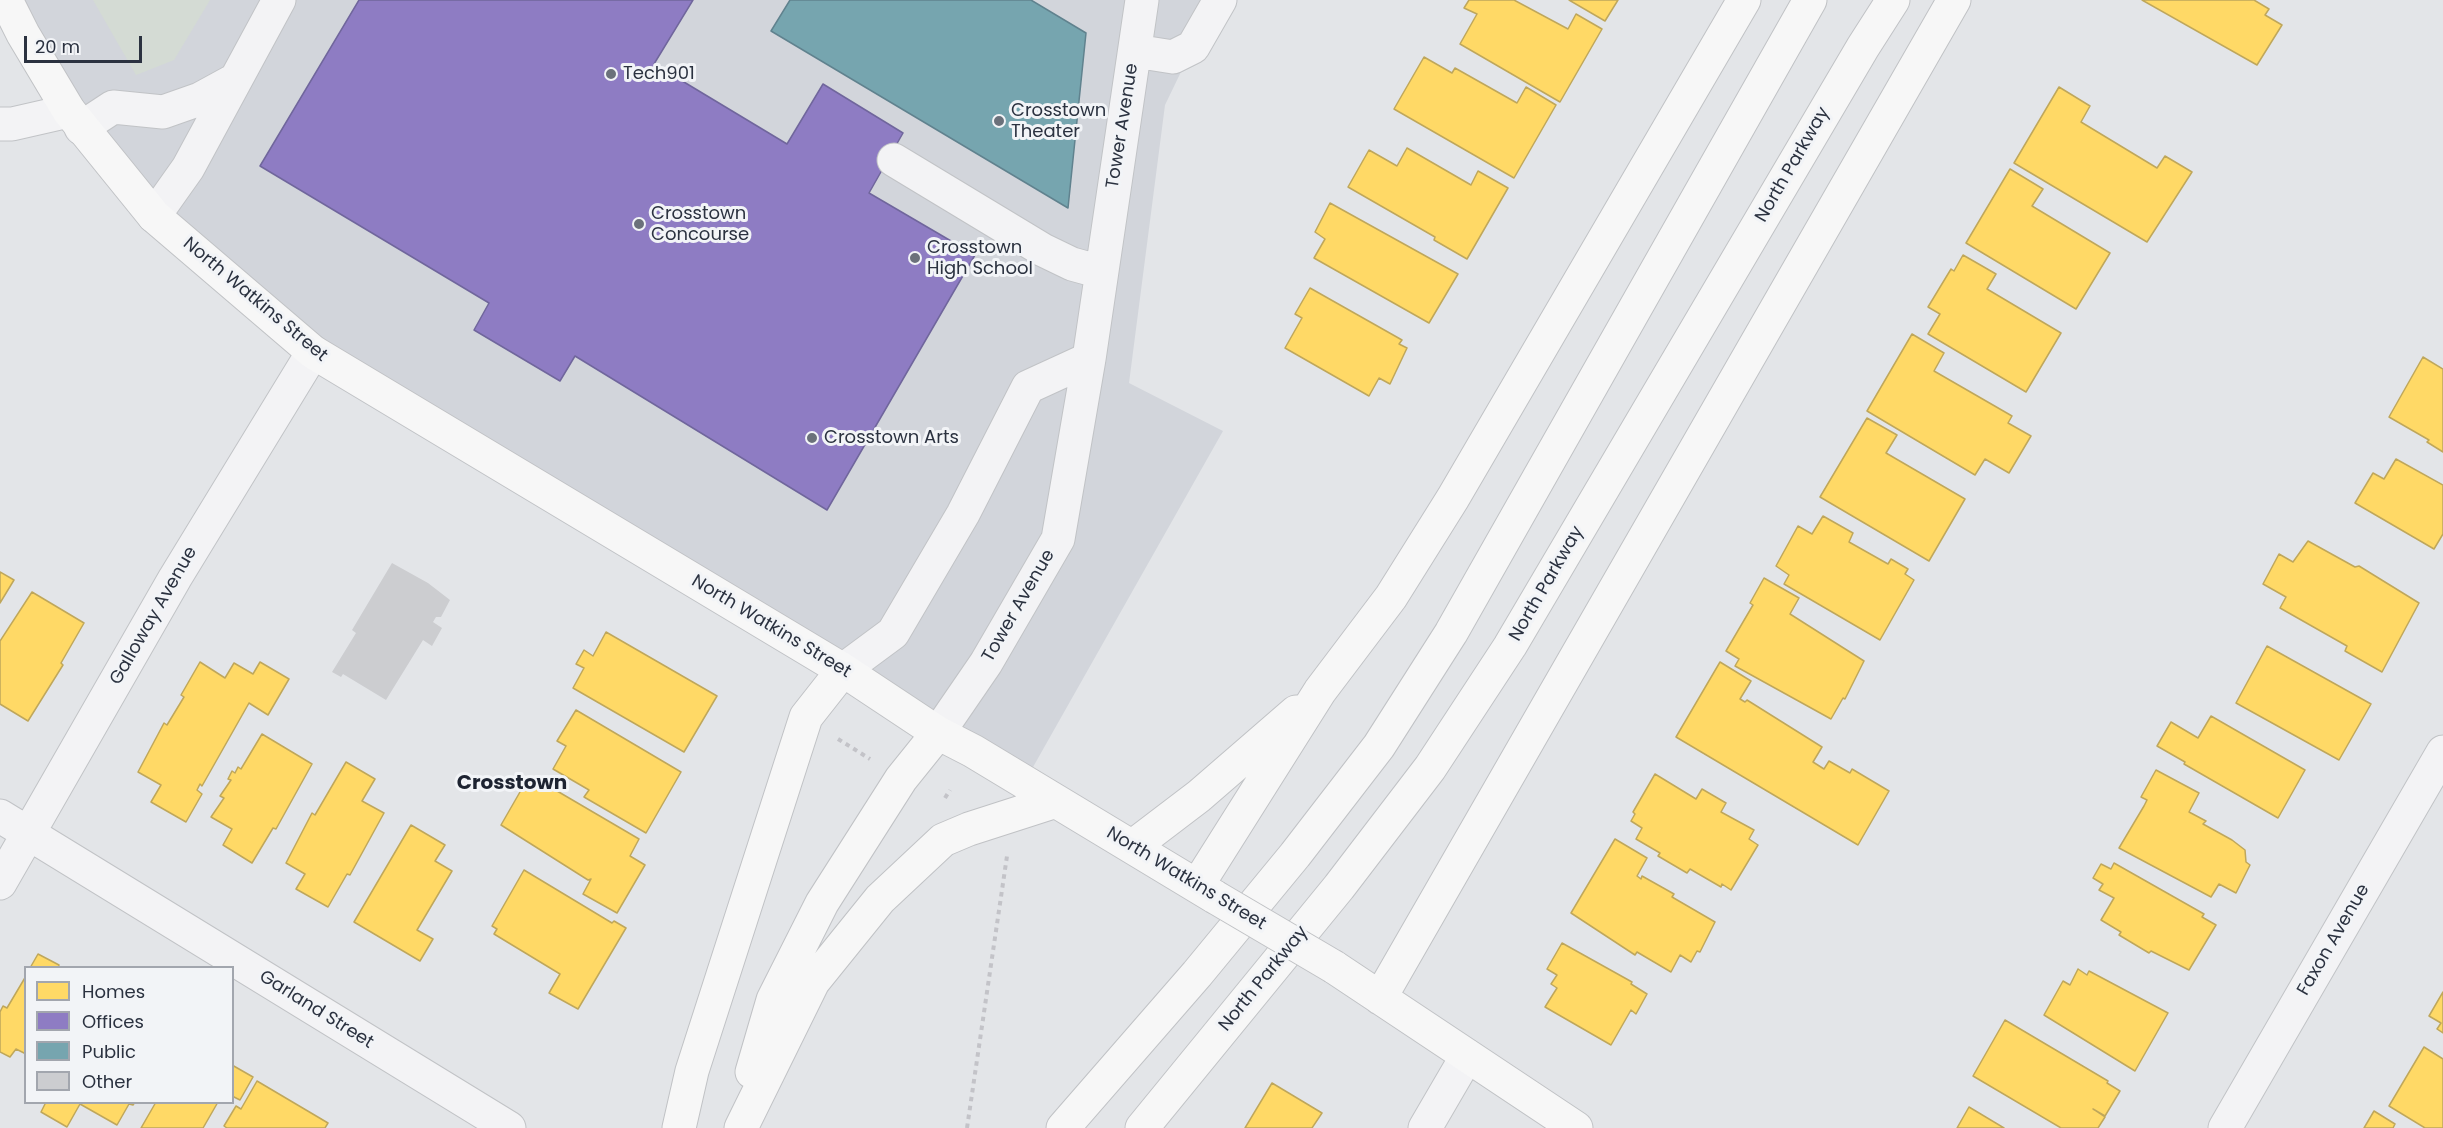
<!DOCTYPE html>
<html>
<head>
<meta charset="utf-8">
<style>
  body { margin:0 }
  #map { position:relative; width:2443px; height:1128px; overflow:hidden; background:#e3e5e8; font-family:Poppins,sans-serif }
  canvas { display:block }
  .legend { position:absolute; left:24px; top:966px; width:210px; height:138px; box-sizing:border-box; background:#f2f4f7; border:2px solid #a2a6ae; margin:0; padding:8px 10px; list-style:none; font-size:18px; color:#2b3240 }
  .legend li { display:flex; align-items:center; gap:12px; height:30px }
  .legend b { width:30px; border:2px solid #a2a6ae }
  .scale { position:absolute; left:24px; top:36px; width:118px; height:27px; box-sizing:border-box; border:3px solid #2b3240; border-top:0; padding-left:8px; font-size:18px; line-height:21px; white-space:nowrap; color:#2b3240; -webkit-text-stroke:4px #f2f4f7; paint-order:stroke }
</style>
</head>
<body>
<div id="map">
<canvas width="2443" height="1128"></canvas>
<ul class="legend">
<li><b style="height:16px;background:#ffd966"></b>Homes</li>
<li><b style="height:16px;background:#8e7cc3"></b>Offices</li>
<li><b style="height:16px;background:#76a5af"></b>Public</li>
<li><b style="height:16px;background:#cccdd0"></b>Other</li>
</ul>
<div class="scale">20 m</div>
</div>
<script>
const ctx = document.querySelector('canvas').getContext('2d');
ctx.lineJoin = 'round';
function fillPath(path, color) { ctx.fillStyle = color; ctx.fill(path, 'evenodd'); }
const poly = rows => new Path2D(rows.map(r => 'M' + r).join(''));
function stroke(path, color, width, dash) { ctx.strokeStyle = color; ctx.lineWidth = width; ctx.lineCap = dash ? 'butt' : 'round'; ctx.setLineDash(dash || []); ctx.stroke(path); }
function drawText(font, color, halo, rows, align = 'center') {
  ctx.font = font + ' Poppins,sans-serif'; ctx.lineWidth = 6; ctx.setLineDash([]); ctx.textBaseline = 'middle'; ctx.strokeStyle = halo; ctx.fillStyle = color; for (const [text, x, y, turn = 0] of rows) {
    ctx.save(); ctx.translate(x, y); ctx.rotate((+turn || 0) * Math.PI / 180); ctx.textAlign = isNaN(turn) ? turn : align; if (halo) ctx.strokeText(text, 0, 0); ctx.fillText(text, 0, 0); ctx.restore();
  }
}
fillPath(poly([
  [6,0,1220,0,1193,47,1165,105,1129,383,1223,431,1024,783,411,412,154,216]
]), '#d2d5db');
fillPath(poly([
  [93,0,210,0,174,60,136,75]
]), '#d4dbd4');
const homes = poly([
  [1469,0,1514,0,1568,29,1576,14,1602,29,1560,102,1460,44,1477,14,1464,8,1469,0],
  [1569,0,1618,0,1605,21,1569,0],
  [2142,0,2254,0,2269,9,2265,15,2282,25,2257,65,2142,0],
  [1424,57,1452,73,1455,68,1517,103,1526,87,1556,105,1514,178,1394,109,1424,57],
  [2059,87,2090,106,2081,122,2157,168,2165,156,2192,172,2147,242,2014,163,2059,87],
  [1407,148,1471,185,1478,171,1508,188,1467,259,1434,240,1435,237,1348,187,1369,150,1397,166,1407,148],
  [2010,169,2043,189,2032,206,2110,253,2076,309,1966,243,2010,169],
  [1330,203,1458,274,1429,323,1314,258,1325,239,1315,232,1330,203],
  [1963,255,1996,274,1987,289,2061,333,2026,392,1928,334,1940,314,1928,307,1951,269,1954,271,1963,255],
  [1310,288,1402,340,1399,344,1407,348,1390,384,1379,378,1369,396,1285,348,1302,318,1295,314,1310,288],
  [1912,334,1944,353,1934,371,2012,416,2008,423,2031,436,2009,473,1985,459,1975,475,1867,411,1912,334],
  [2423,357,2443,369,2443,452,2427,442,2429,440,2389,417,2423,357],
  [1867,418,1897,435,1886,453,1965,499,1929,561,1820,497,1867,418],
  [2396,459,2443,485,2443,534,2434,549,2355,503,2373,473,2384,479,2396,459],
  [1823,516,1853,533,1849,542,1888,564,1891,559,1908,569,1905,574,1914,580,1880,640,1784,584,1789,575,1776,566,1798,526,1812,534,1823,516],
  [2308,541,2355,567,2359,566,2419,603,2382,672,2345,651,2347,646,2280,608,2286,597,2263,584,2279,554,2293,562,2308,541],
  [0,572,14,580,0,603,0,572],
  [1764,578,1799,598,1790,614,1864,661,1845,699,1843,698,1831,719,1735,666,1739,659,1726,651,1753,605,1750,603,1764,578],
  [32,592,84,623,61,663,63,665,28,721,0,704,0,641,32,592],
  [606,632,717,696,684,752,573,688,584,668,576,664,584,650,593,656,606,632],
  [2267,646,2371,704,2339,760,2236,703,2267,646],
  [200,662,225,678,234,663,253,674,260,662,289,679,268,715,249,703,202,786,200,784,197,790,202,794,186,822,151,802,161,785,138,772,164,723,167,725,184,697,181,695,200,662],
  [1720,662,1751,681,1740,699,1745,702,1747,700,1822,747,1813,762,1824,769,1829,761,1850,773,1852,769,1889,791,1858,845,1676,737,1720,662],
  [576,710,681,772,646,833,584,797,589,790,553,769,566,746,557,741,576,710],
  [2211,716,2305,770,2278,818,2184,764,2185,762,2157,746,2171,722,2198,738,2211,716],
  [262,734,312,764,276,829,273,828,252,863,223,845,232,829,211,817,224,798,220,796,231,780,228,779,232,771,235,773,238,767,241,769,262,734],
  [346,762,375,779,362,801,384,813,350,875,347,874,328,907,296,889,305,874,286,863,312,813,315,815,346,762],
  [2156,770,2199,793,2189,812,2206,821,2203,824,2232,840,2245,850,2246,862,2250,865,2236,893,2219,884,2211,897,2119,848,2144,806,2147,800,2141,797,2156,770],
  [1655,774,1696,799,1702,789,1726,803,1721,812,1754,830,1749,839,1758,845,1731,890,1722,884,1721,887,1690,869,1687,873,1658,856,1660,853,1636,839,1642,828,1631,821,1635,814,1633,812,1655,774],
  [528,778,538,784,540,781,639,839,630,856,645,865,617,913,583,894,591,879,588,880,501,825,528,778],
  [411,825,445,845,435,861,452,871,417,930,433,939,420,961,354,922,411,825],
  [1615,839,1647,858,1637,876,1641,879,1642,876,1674,894,1672,897,1715,922,1700,952,1697,951,1691,962,1680,955,1671,972,1637,952,1635,955,1571,913,1615,839],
  [2114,863,2204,914,2202,917,2216,925,2189,970,2151,951,2149,953,2119,935,2121,932,2101,920,2114,898,2099,890,2103,884,2093,878,2101,864,2111,869,2114,863],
  [524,870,612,923,614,921,626,928,578,1009,549,993,560,974,494,934,497,929,492,926,524,870],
  [1562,943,1632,982,1631,984,1647,994,1636,1014,1631,1010,1611,1045,1545,1007,1557,988,1551,984,1557,975,1547,969,1562,943],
  [38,954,59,965,58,968,30,968,38,954],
  [2078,969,2087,975,2089,971,2168,1013,2135,1071,2044,1015,2063,981,2070,985,2078,969],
  [26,976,26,1054,16,1049,10,1057,0,1052,0,1012,3,1006,7,1008,26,976],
  [2443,992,2443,1033,2437,1029,2441,1023,2429,1016,2443,992],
  [2005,1020,2108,1081,2107,1083,2120,1091,2105,1116,2093,1109,2105,1117,2098,1128,2061,1128,1973,1076,2005,1020],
  [2424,1047,2443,1059,2443,1128,2425,1128,2389,1106,2424,1047],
  [232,1065,253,1077,240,1100,232,1096,232,1065],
  [257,1081,328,1123,325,1128,227,1128,224,1126,236,1106,241,1109,257,1081],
  [1272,1083,1322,1113,1312,1128,1245,1128,1272,1083],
  [46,1102,135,1102,133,1105,129,1104,117,1125,80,1104,67,1127,41,1112,46,1102],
  [156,1102,218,1102,203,1128,141,1128,156,1102],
  [1969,1107,2004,1128,1957,1128,1969,1107],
  [2374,1111,2395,1124,2393,1128,2364,1128,2374,1111]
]);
fillPath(homes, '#ffd966');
stroke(homes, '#bfa75b', 1.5);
const offices = poly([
  [359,0,693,0,654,64,787,144,823,84,903,133,869,193,975,255,827,510,575,356,560,381,474,330,489,303,260,166,359,0]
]);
fillPath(offices, '#8e7cc3');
stroke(offices, '#70669c', 1.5);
const public = poly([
  [790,0,1031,0,1086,33,1068,208,771,31,790,0]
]);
fillPath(public, '#76a5af');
stroke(public, '#60828e', 1.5);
fillPath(poly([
  [392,563,428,583,450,600,441,617,436,617,433,622,442,628,432,646,423,640,386,700,343,674,341,677,332,672,356,633,352,630]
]), '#cccdd0');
const minor = poly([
  [1135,51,1173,57,1193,47,1220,0],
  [0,124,12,124,69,111],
  [81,128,113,107,163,112,200,99,233,81],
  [894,160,1043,250,1072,264,1101,272],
  [154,216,188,168,279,0],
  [843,670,893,633,963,514,1028,387,1089,359],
  [938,733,986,663,1058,539,1089,359,1142,0],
  [0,816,509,1128],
  [0,883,175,578,313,352],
  [1425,1128,1467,1056],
  [2225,1128,2443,752]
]);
const major = poly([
  [6,0,23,34,69,111,154,216,313,352,843,670,938,733,973,751,1215,897],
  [1132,847,1199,796,1296,712],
  [1197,886,1320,691,1391,597,1453,498,1744,0],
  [1334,967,1576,1128],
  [1380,998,1954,0],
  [752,1072,773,1000,822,903,901,779,938,733],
  [679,1128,692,1071,806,717,843,670],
  [741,1128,813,982,880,899,943,840,969,829,1056,801],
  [1063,1128,1197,974,1295,855,1379,746,1451,633,1810,0],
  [1142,1128,1339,887,1430,768,1510,646,1863,47,1893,0]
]);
stroke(minor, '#c1c3c6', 35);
stroke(major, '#c0c2c5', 35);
stroke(poly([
  [838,739,870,759],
  [945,798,950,790],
  [967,1128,1007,856]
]), '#c3c3c8', 4, [4.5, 4.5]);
stroke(minor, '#f3f3f5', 33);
stroke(major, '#f7f7f7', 33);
const majorBridge = poly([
  [1215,897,1334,967]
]);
stroke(majorBridge, '#c0c2c5', 35, []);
stroke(majorBridge, '#f7f7f7', 33);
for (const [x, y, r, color] of [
  [611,74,6,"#6b717b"],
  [999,121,6,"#6b717b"],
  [639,224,6,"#6b717b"],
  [915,258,6,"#6b717b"],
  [812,438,6,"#6b717b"]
]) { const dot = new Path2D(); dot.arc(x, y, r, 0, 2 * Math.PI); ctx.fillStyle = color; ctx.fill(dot); stroke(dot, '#f2f4f7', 2); }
drawText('18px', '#2b3240', '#f2f4f7', [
  ["Tech901",623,74],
  ["Crosstown",1011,111],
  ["Theater",1011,132],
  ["Crosstown",651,214],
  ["Concourse",651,235],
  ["Crosstown",927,248],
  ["High School",927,269],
  ["Crosstown Arts",824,438]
], 'left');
drawText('18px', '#2b3240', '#f2f4f7', [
  ["Tower Avenue",1123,126,-81],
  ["North Parkway",1793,165,-60],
  ["North Watkins Street",255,300,40],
  ["North Parkway",1547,584,-60],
  ["Tower Avenue",1019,606,-60],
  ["Galloway Avenue",154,616,-60],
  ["North Watkins Street",771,627,31],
  ["North Watkins Street",1186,879,31],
  ["Faxon Avenue",2334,940,-60],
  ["North Parkway",1264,979,-51],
  ["Garland Street",316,1010,32]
]);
drawText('bold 20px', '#1d2331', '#f2f4f7', [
  ["Crosstown",512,784]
]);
</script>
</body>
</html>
